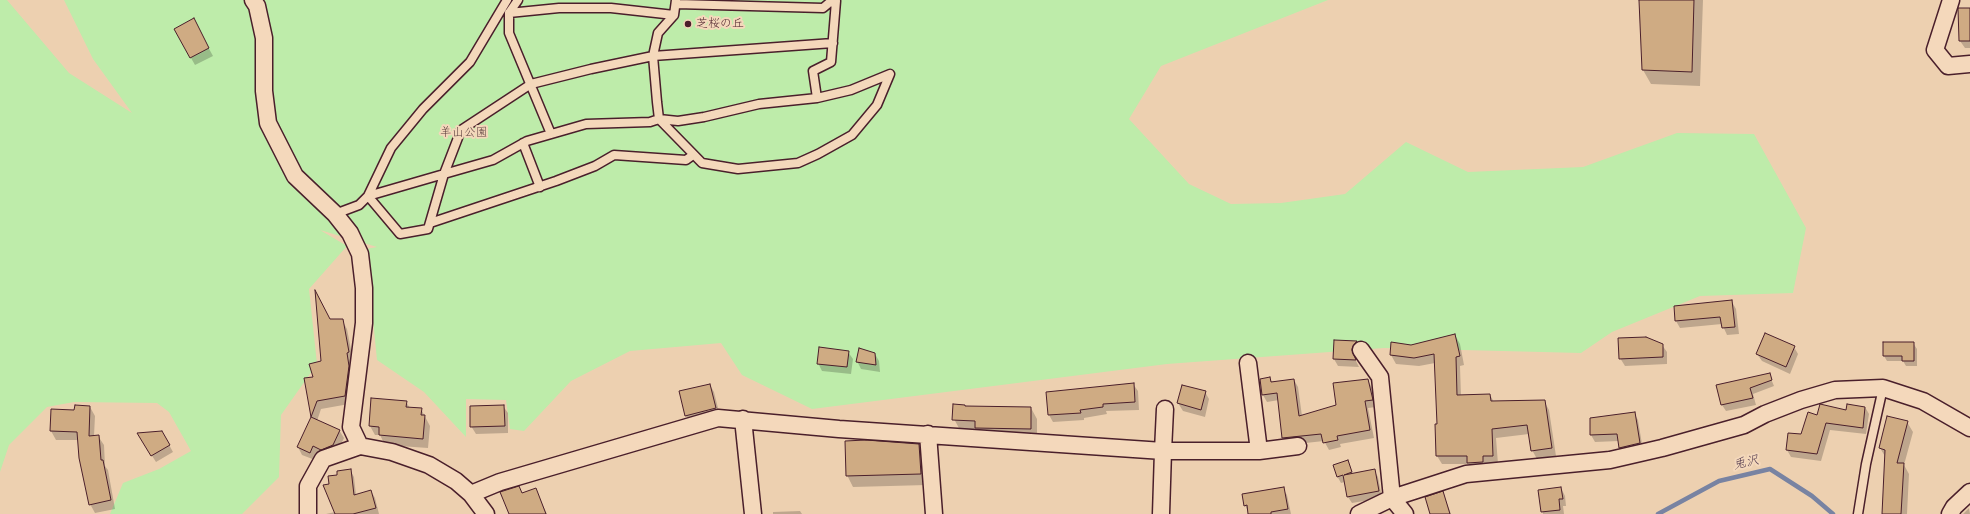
<!DOCTYPE html>
<html>
<head>
<meta charset="utf-8">
<style>
  body { margin:0 }
  canvas { display:block; background:#edd0b0 }
</style>
</head>
<body>
<canvas width="1970" height="514"></canvas>
<script>
const ctx = document.querySelector('canvas').getContext('2d');
ctx.lineJoin = 'round';
function fillPath(path, color) { ctx.fillStyle = color; ctx.fill(path, 'evenodd'); }
const poly = rows => new Path2D(rows.map(r => 'M' + r).join(''));
function stroke(path, color, width, dash) { ctx.strokeStyle = color; ctx.lineWidth = width; ctx.lineCap = dash ? 'butt' : 'round'; ctx.setLineDash(dash || []); ctx.stroke(path); }
function drawText(font, color, halo, rows, align = 'center') {
  ctx.font = font + ' Sriracha,"Klee One",sans-serif'; ctx.lineWidth = 4; ctx.setLineDash([]); ctx.textBaseline = 'middle'; ctx.strokeStyle = halo; ctx.fillStyle = color; for (const [text, x, y, turn = 0] of rows) {
    ctx.save(); ctx.translate(x, y); ctx.rotate((+turn || 0) * Math.PI / 180); ctx.textAlign = isNaN(turn) ? turn : align; if (halo) ctx.strokeText(text, 0, 0); ctx.fillText(text, 0, 0); ctx.restore();
  }
}
fillPath(poly([
  [0,0,7,0,69,73,132,113,93,59,64,0,1328,0,1161,66,1129,119,1189,184,1231,204,1281,203,1345,194,1406,142,1468,172,1583,167,1677,133,1754,134,1806,228,1793,293,1700,296,1612,332,1581,353,1384,348,1167,364,812,409,742,375,721,343,630,351,571,381,524,431,510,429,506,400,466,399,466,437,424,392,377,360,366,249,377,247,320,230,347,246,309,289,317,364,281,415,279,477,242,514,110,514,123,483,159,469,191,451,169,412,157,403,74,402,47,407,9,445,0,472]
]), '#beecaa');
fillPath(poly([
  [1640,0,1703,0,1700,86,1651,84,1643,70],
  [1970,8,1970,48,1965,48,1960,41,1960,9],
  [197,27,213,56,195,65,191,58],
  [317,294,330,320,342,320,347,329,353,360,350,361,353,375,349,404,321,409,317,421,339,430,344,438,337,453,326,457,318,454,315,460,302,455,298,447,312,417,305,379,314,378,322,362],
  [1732,302,1736,309,1739,334,1727,335,1722,324,1680,328,1676,321,1675,307],
  [1455,335,1460,344,1464,365,1460,366,1461,396,1490,395,1494,402,1544,401,1549,410,1556,456,1537,459,1532,450,1529,434,1496,438,1498,464,1473,471,1469,464,1442,464,1437,456,1438,425,1435,363,1419,366,1396,364,1391,355,1392,343,1411,346],
  [1335,341,1357,342,1361,349,1356,353,1355,359,1359,367,1338,366,1334,359],
  [1913,343,1917,349,1917,366,1906,366,1903,361,1887,361,1884,356],
  [1662,345,1667,352,1667,364,1625,366,1620,358],
  [1794,347,1798,354,1790,374,1762,361,1757,354],
  [848,352,853,359,851,374,822,371,818,363],
  [875,354,879,361,880,372,861,369,857,361],
  [1769,374,1774,386,1753,394,1756,405,1726,411,1722,405,1718,386],
  [1269,378,1272,382,1294,380,1298,387,1302,416,1337,406,1368,380,1372,388,1376,407,1368,408,1374,438,1340,444,1341,447,1329,450,1324,441,1287,445,1283,438,1279,400,1267,402,1263,395],
  [1133,384,1138,391,1139,410,1106,411,1107,414,1084,418,1084,420,1053,422,1049,415],
  [710,385,714,392,720,416,690,423,686,416],
  [1205,392,1209,399,1205,417,1183,411,1178,403],
  [406,402,410,408,421,409,430,426,428,448,385,445,380,435,375,435,370,426],
  [503,406,508,413,508,433,476,434,471,426],
  [90,407,95,416,94,436,98,436,104,445,105,466,108,470,115,509,95,513,90,504,79,440,56,440,51,431,75,411],
  [965,407,1031,408,1037,419,1037,439,960,430,954,419],
  [1865,407,1869,414,1866,434,1830,430,1821,461,1791,457,1787,450,1802,436,1818,416],
  [1634,413,1638,420,1643,450,1624,455,1619,441,1595,442,1591,435,1591,419],
  [1907,422,1913,432,1904,465,1909,474,1907,514,1883,514,1886,458,1880,448],
  [162,432,173,452,156,462,138,434],
  [919,445,925,456,927,485,853,487,847,475],
  [1348,461,1353,474,1374,470,1378,477,1382,498,1352,503,1348,497,1345,482,1341,483,1337,476],
  [350,470,354,477,356,495,371,491,375,498,379,514,326,514,335,512,330,485,338,475],
  [1561,488,1565,496,1566,506,1563,506,1564,514,1543,514,1539,491],
  [535,489,547,514,510,514,522,494],
  [1283,489,1287,495,1291,514,1249,514,1245,505],
  [1443,493,1451,514,1431,514],
  [1969,508,1970,514,1963,514],
  [800,511,802,514,773,514,773,512]
]), '#0003');
stroke(poly([
  [1658,514,1719,481,1770,469,1812,496,1833,514]
]), '#7883a2', 4.5);
const building = poly([
  [1639,0,1694,0,1692,72,1642,70,1639,0],
  [1958,8,1970,8,1970,41,1959,41,1958,8],
  [194,18,209,48,190,58,174,29,194,18],
  [315,290,330,319,343,319,349,352,347,353,349,366,345,396,317,401,311,417,340,430,333,445,321,450,313,446,310,453,297,447,311,417,304,378,313,377,309,364,321,361,315,290],
  [1732,300,1735,327,1722,328,1720,317,1675,321,1674,306,1732,300],
  [1765,333,1795,346,1786,367,1756,354,1765,333],
  [1455,334,1460,356,1456,357,1457,395,1490,394,1491,401,1545,400,1552,448,1531,451,1527,425,1492,429,1493,456,1483,456,1483,462,1467,463,1467,456,1436,456,1435,424,1437,424,1434,354,1414,358,1390,355,1391,342,1411,345,1455,334],
  [1646,337,1663,344,1663,357,1619,359,1618,338,1646,337],
  [1334,340,1357,341,1353,346,1352,350,1356,360,1333,359,1334,340],
  [1883,342,1914,342,1914,361,1902,361,1902,356,1883,356,1883,342],
  [819,347,849,351,847,367,817,364,819,347],
  [859,348,875,353,876,365,856,362,859,348],
  [1770,373,1772,380,1750,388,1753,398,1721,405,1716,385,1770,373],
  [1270,377,1271,382,1294,379,1299,416,1336,405,1333,383,1368,379,1373,400,1365,401,1370,430,1337,436,1338,440,1323,443,1321,434,1282,438,1277,393,1262,395,1260,379,1270,377],
  [1134,383,1135,402,1103,404,1103,407,1080,410,1081,413,1048,415,1046,392,1134,383],
  [710,384,716,408,685,416,679,391,710,384],
  [1182,385,1206,391,1201,410,1177,403,1182,385],
  [371,398,407,401,406,407,422,408,421,415,425,415,423,439,379,435,379,427,369,426,371,398],
  [953,404,965,405,965,406,1031,407,1031,429,975,428,975,421,952,420,953,404],
  [1847,404,1865,407,1863,428,1826,423,1817,454,1786,450,1788,433,1801,434,1808,412,1817,415,1820,404,1846,410,1847,404],
  [75,405,90,406,89,436,99,435,101,460,103,460,111,500,89,505,79,458,77,432,50,431,51,409,74,410,75,405],
  [504,405,505,426,470,427,470,406,504,405],
  [1635,412,1640,443,1619,448,1617,434,1590,435,1590,418,1635,412],
  [1887,416,1908,421,1897,463,1904,463,1901,514,1882,514,1885,450,1879,448,1887,416],
  [162,431,170,445,151,456,137,433,162,431],
  [866,440,919,444,921,474,846,476,845,441,866,440],
  [1348,460,1352,472,1344,475,1375,469,1379,491,1347,497,1343,475,1337,477,1333,465,1348,460],
  [351,469,354,495,371,490,376,508,353,514,335,514,323,485,329,484,328,476,337,475,337,471,351,469],
  [519,486,522,493,536,488,546,514,509,514,500,492,519,486],
  [1284,487,1288,509,1271,512,1271,514,1248,514,1247,505,1244,506,1242,494,1284,487],
  [1561,487,1563,499,1559,499,1560,510,1541,512,1538,490,1561,487],
  [1443,491,1450,514,1430,514,1425,497,1443,491]
]);
fillPath(building, '#cfab83');
stroke(building, '#4a1f2b', 1);
const lane = poly([
  [518,0,509,13,509,33,551,134],
  [677,4,823,8,829,3,836,1,831,62,813,71,817,98],
  [509,13,559,8,611,8,674,15],
  [523,143,540,187],
  [444,174,493,160,527,141,586,124,650,122,659,119,678,121,704,117,759,104,817,98,851,90,890,74,877,105,852,135,818,154,798,163,738,169,702,163,659,119,657,102,653,56,658,33,674,15,676,0],
  [444,174,461,130,531,84,591,69,653,56,833,43],
  [444,174,428,229,400,234,368,196,444,174],
  [335,214,359,205,368,196,391,148,423,109,470,62,507,0],
  [430,223,556,181,595,166,614,155,686,160,693,155],
  [1858,514,1866,464,1883,388]
]);
const street = poly([
  [253,0,257,6,264,38,264,91,268,123,295,176,335,214,350,233,360,254,364,288,364,323,351,427,360,446],
  [1951,0,1935,50,1948,66,1970,64],
  [1361,350,1380,377,1392,498,1405,514],
  [1248,363,1259,451],
  [1165,409,1163,451,1259,451,1298,446],
  [743,419,753,514],
  [928,434,934,514],
  [471,494,500,482,718,418,839,429,1163,451,1161,514],
  [308,514,308,486,323,459,360,446,392,452,429,465,456,481,471,494,486,514],
  [1359,514,1392,498,1466,474,1610,460,1662,448,1744,425,1765,414,1801,400,1835,390,1883,388,1923,401,1970,428],
  [1950,514,1954,507,1970,492]
]);
stroke(lane, '#4a1f2b', 11);
stroke(street, '#4a1f2b', 19);
stroke(lane, '#f4d8bb', 8);
stroke(street, '#f4d8bb', 16);
for (const [x, y, r, color] of [
  [688,24,4,"#4a1f2b"]
]) { const dot = new Path2D(); dot.arc(x, y, r, 0, 2 * Math.PI); ctx.fillStyle = color; ctx.fill(dot); stroke(dot, '#f4d8bb', 1.5); }
drawText('12px', '#4a1f2b', '#f4d8bb', [
  ["芝桜の丘",696,24]
], 'left');
drawText('12px', '#5b3e3e', '#f4d8bb', [
  ["羊山公園",464,133]
]);
drawText('italic 13px', '#594053', '#f4d8bb', [
  ["兎沢",1746,463,-13]
]);
</script>
</body>
</html>
